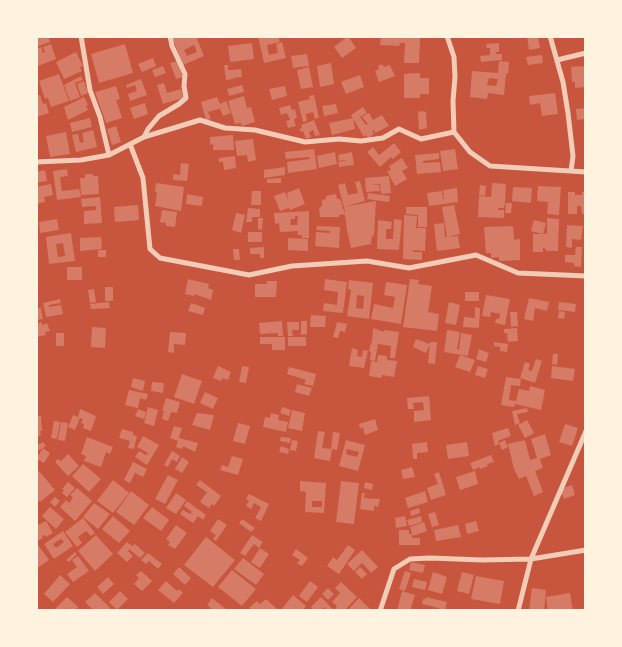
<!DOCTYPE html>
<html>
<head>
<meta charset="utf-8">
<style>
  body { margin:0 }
  #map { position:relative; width:622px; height:647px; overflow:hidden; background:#c8553d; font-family:"Open Sans",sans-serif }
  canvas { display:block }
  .frame { position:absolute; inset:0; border:38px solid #fff3e0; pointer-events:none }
</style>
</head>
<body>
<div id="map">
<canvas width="622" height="647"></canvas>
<div class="frame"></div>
</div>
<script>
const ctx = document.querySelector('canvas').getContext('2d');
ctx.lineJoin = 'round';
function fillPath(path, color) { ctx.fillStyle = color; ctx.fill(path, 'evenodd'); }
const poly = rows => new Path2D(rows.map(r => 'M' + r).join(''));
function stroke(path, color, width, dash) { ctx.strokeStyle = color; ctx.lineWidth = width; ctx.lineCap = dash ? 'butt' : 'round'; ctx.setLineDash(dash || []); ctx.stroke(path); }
fillPath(poly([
  [37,36,48,36,50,42,36,47,36,41,38,41],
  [174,36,196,36,204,56,183,65,172,37],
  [194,45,197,52,187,56,184,50],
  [258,36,278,36,280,42,267,45,269,55,278,53,276,44,282,42,286,58,264,63],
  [348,36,356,48,342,58,334,47],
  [381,36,420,38,419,63,404,63,405,43,400,43,399,46,380,45],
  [527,36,538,36,540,48,529,50],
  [252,43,254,59,230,62,228,46],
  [499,43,499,52,496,52,496,54,502,54,502,60,481,62,480,56,490,55,490,48,487,48,486,44],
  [51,44,56,59,38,66,36,60,36,49,41,47,43,53,45,52,43,47],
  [125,44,133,73,99,83,91,54],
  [76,52,83,66,80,67,82,71,64,79,56,62],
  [307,54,309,66,293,68,291,56],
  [542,55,543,63,528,65,526,57],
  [153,58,156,66,142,72,138,64],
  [177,61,183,77,176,79,170,63],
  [499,61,509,62,508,74,506,73,504,95,488,93,487,99,470,97,472,71,498,73],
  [489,78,498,79,496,86,487,85],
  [331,63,334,84,320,87,317,66],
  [382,64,384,67,390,65,395,76,379,82,375,71,379,69,378,66],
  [224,65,228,65,228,70,232,70,233,79,226,80],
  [163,66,166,73,155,77,152,70],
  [586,66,586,87,575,88,575,82,572,82,571,67],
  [309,67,313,87,301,89,297,70],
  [241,69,242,77,233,78,232,70],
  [420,73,420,78,429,78,429,94,420,94,420,98,404,98,404,74],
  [59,74,69,101,51,107,48,98,45,99,39,81],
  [360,75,364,87,346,94,341,82],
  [81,76,83,80,75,83,80,97,70,101,64,85],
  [141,79,147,95,130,101,128,94,137,91,135,85,127,88,126,85],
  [84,81,88,93,81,96,77,84],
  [164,83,167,93,181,89,183,98,163,104,157,85],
  [242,85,244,92,229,96,227,89],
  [116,86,120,99,116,100,122,118,106,123,95,92],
  [285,86,287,96,272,100,269,89],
  [555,93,558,114,542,116,540,103,530,105,529,96],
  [40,95,43,104,46,103,49,113,36,117,36,96],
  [314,95,319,118,315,119,313,112,306,114,307,121,303,122,298,102,310,99,309,96],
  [244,96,247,108,251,107,255,122,242,126,241,123,235,124,228,101],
  [84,97,88,105,86,106,88,110,68,120,64,107],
  [217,97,220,104,226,101,231,113,223,116,220,109,222,108,208,112,211,119,206,120,201,102],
  [145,103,148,114,134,119,130,108],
  [336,104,338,113,324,116,322,106],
  [290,105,292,110,295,109,297,118,294,119,296,126,288,128,286,121,290,120,287,113,281,115,279,108],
  [363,107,367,113,360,117,366,125,368,124,362,117,369,113,373,120,382,115,389,126,375,133,374,130,372,131,374,134,368,138,366,135,364,137,351,115],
  [586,108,585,119,577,120,576,109],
  [422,111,426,112,427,128,419,130,418,112],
  [90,118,92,127,72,132,70,123],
  [353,118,355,129,332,135,329,123],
  [314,120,320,135,315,136,313,130,309,132,311,137,306,139,303,131,301,132,299,129,302,128,301,125],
  [116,126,121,142,112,145,107,129],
  [93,130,97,147,76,152,72,135,78,134,80,143,84,142,82,133],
  [66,132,70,154,50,157,46,136],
  [233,135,234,150,213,150,213,144,210,145,210,137],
  [253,139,256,160,248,162,247,155,237,156,235,141],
  [394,143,401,152,393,159,391,157,380,167,367,152,373,147,379,155],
  [314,149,317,169,288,173,287,162,310,159,309,157,286,159,285,152],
  [455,149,458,169,443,171,440,151],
  [335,152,337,164,319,168,317,156],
  [352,152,354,165,339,167,338,162,345,161,345,160,339,161,338,155],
  [439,153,439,159,423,161,423,163,440,162,441,172,417,174,415,155],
  [235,156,236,168,224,170,223,162,219,162,219,158],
  [402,158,408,168,402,171,407,179,395,186,387,171,391,170,389,166],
  [181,163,189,164,187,181,173,180,173,174,180,175],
  [285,167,285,175,264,178,264,170],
  [67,169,68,176,60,177,62,191,79,189,81,197,57,200,53,171],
  [45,170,47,181,36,183,36,172],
  [85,174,93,174,93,176,98,176,99,194,81,195,80,178,85,178],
  [389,176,391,193,381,194,380,184,371,185,379,185,380,191,366,192,365,178],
  [281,178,281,183,267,183,267,179],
  [360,181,365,201,344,207,338,185,345,183,348,195,358,193,355,182],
  [156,183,184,187,181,211,155,206,157,192,155,192],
  [492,183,506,184,505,203,504,208,498,208,498,210,504,210,504,218,478,217,479,196,491,197],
  [51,184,53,195,44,197,45,202,36,204,36,187],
  [480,185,486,186,485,196,479,195],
  [538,186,561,187,559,215,547,214,548,202,537,201],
  [513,187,532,188,531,203,512,201],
  [299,188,305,204,290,210,289,208,280,211,274,196,285,192,288,200,287,193],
  [457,188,458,202,429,206,427,193,442,191,443,199,444,199,443,190],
  [252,191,261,191,261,205,251,205],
  [568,192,575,192,575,195,582,195,582,192,586,192,586,214,582,214,581,206,577,206,577,214,568,214],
  [368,193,390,196,389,202,367,199],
  [187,194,203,197,202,206,186,204],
  [336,194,337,199,340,199,343,207,341,208,343,208,345,214,339,215,339,217,320,217,319,208,322,206,322,200,326,199,326,196],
  [100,197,102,223,84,224,84,211,96,210,96,206,82,207,81,199],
  [376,201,374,235,372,236,371,244,351,248,347,230,344,207],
  [506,203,512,203,511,213,505,213],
  [138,205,139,220,115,222,114,207],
  [454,205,460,234,447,237,442,207],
  [406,207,427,207,427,227,418,227,418,215,406,214],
  [248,208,260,209,260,217,252,217,252,222,246,222],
  [162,210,177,212,175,227,166,226,166,223,160,222],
  [309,211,309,238,302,238,302,235,298,235,298,231,280,232,279,223,275,224,274,213],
  [295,216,298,216,297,225,290,225,291,219,295,219],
  [236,213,245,215,241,233,232,230],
  [404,215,417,216,416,228,426,228,425,251,413,250,413,252,422,252,422,260,403,259],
  [258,218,263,218,262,230,258,229],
  [547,218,559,219,558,251,546,251,546,249,543,248,543,252,533,252,533,234,547,234],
  [57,219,59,230,40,233,39,222],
  [394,219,402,220,399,250,377,249,378,220,392,222,391,229,386,229,386,239,393,239],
  [534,220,546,223,543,234,531,231],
  [444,223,445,237,458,236,460,248,437,251,434,224],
  [567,225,583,226,581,240,572,239,572,248,566,247],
  [317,226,340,227,339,248,315,246,316,232,330,233,330,231,316,230],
  [513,226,514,240,520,239,520,260,499,261,499,257,491,258,491,253,486,253,484,227],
  [248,232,262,232,262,242,248,242],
  [71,233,75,261,49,264,46,237],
  [63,243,65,256,58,257,56,244],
  [101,237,102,249,80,251,80,238],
  [288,238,308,239,308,251,288,250],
  [264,247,264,258,260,258,260,254,250,254,250,248],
  [576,247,582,247,581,267,574,266,574,263,565,262,565,255,575,255],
  [233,249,239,249,240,260,234,260],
  [98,250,106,250,106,257,98,257],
  [67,267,82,267,82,280,67,280],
  [188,279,209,284,208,288,213,290,211,300,194,294,194,296,185,294],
  [325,279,347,282,343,313,323,311,324,303,337,305,338,292,324,290],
  [410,279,419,280,418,284,432,286,428,312,439,314,437,331,403,327],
  [349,280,373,283,369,319,347,316,351,290,348,289],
  [357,295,364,296,363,309,356,308],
  [267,281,277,281,276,297,255,297,255,284,267,284],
  [386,282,407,285,401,324,371,319,374,304,393,308,395,297,384,295],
  [105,287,113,287,113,301,105,301],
  [94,289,96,302,90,303,88,290],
  [465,292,479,292,479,301,465,301],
  [486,295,510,299,505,325,495,323,496,319,499,319,500,314,491,312,490,317,482,316],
  [529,298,549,302,547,311,535,308,533,321,524,319],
  [60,299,61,303,49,305,49,307,61,305,63,314,46,317,43,303],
  [109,302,110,308,91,309,90,304],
  [449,302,460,305,456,325,445,323],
  [559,302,576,304,575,312,558,310],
  [191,303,205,308,203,315,188,311],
  [475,307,480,308,479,328,463,327,464,317,475,318],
  [36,308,41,308,43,319,36,320],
  [559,311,565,312,564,319,558,318],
  [510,312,517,312,518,326,511,327],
  [311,315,326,316,325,327,310,327],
  [282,321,283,336,278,336,278,333,260,334,259,323],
  [301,321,307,321,307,334,301,335],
  [42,322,42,325,47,323,50,331,45,332,46,335,37,337,36,324],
  [287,322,299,322,299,330,292,330,293,336,288,336],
  [337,322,347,324,345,332,340,331,338,338,333,337],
  [92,327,106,328,105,348,91,347],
  [373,328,384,332,384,330,399,332,395,358,390,358,391,346,378,344,375,361,370,360,371,352,369,351,371,343,372,343],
  [517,328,518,341,508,342,507,333,504,333,504,329],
  [447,330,460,332,457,349,459,350,461,333,472,335,468,356,444,352],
  [170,332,186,333,185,345,174,344,174,353,168,352],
  [56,333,64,333,64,346,56,346],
  [260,337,285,337,285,350,272,350,272,344,260,344],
  [288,337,306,337,306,346,288,346],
  [416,339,430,344,426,353,413,347],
  [430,342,437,342,435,364,428,363],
  [494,342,508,344,507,352,500,351,500,347,494,346],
  [352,348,358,350,357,356,362,357,363,350,368,351,364,368,349,366],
  [479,349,489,353,486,362,476,359],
  [553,354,558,354,557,365,552,364],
  [378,355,387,356,387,360,397,361,394,377,382,375,382,378,369,376,371,361,377,362],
  [460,355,475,360,470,372,455,367],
  [536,359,542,361,535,383,520,378,525,362,530,364,528,370,532,371,534,365,535,365,534,364],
  [218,366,231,372,228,380,223,378,221,381,213,378],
  [242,366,249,367,246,383,239,382],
  [478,366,488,369,485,378,475,375],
  [552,366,575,369,573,381,551,378],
  [289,367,316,374,313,386,304,384,306,380,287,374],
  [182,374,202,381,194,404,174,397],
  [506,377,521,379,520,386,511,385,509,400,516,401,519,389,529,391,530,386,545,390,541,410,515,404,514,407,501,405],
  [133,378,145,381,143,391,131,387],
  [152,382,164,383,163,393,151,391],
  [297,384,312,388,309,396,295,392],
  [129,390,148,394,146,400,140,398,138,408,125,405],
  [205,392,218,398,213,409,200,403],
  [429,396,431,420,414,422,414,411,424,410,423,402,413,403,414,409,408,409,407,398],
  [166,398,180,402,177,413,171,412,168,421,162,419,164,411,162,411],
  [148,407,158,410,154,426,144,423],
  [282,407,291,410,289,416,280,413],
  [527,408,528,412,517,414,520,423,515,425,512,411],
  [80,409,96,416,91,431,83,428,84,424,81,423,83,419,80,418,75,430,68,427,73,415,78,417],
  [138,409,146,412,144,419,135,416],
  [292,410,305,413,302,431,288,428],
  [197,413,214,415,210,430,192,425],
  [271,413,279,415,278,420,288,422,286,432,263,427,265,417,270,418],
  [36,416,41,416,42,431,40,431,41,436,36,436],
  [375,419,378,430,365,435,363,428,360,428,359,424],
  [527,420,534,433,525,438,518,425],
  [54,421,60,422,57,439,51,438],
  [61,422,68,423,65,441,58,440],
  [238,423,250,426,245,444,233,441],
  [565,424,578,428,572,446,559,442],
  [174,426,182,428,178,441,170,438],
  [508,428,511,436,498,441,499,444,495,446,492,433],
  [122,429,133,432,133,435,137,436,134,449,128,448,130,441,119,438],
  [318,431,325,432,322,448,332,449,330,461,314,458],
  [333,432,340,433,337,450,331,449],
  [545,434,551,455,540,459,543,468,535,471,543,492,534,496,526,476,519,479,514,469,508,444,525,440,530,460,537,458,531,439],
  [143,436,159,445,147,465,135,457,139,451,146,455,148,453,137,447],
  [87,437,113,447,110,454,106,452,101,467,84,461,86,456,81,454],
  [281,437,291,438,290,443,280,441],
  [179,438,198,443,195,452,183,446,182,449,176,447],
  [292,440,298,441,296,451,290,450],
  [346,440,365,445,358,471,339,466],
  [347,449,359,452,357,457,346,454],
  [505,440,508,447,502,450,499,443],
  [43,442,46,446,36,452,36,446],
  [427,442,428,452,417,453,417,459,413,459,412,444],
  [467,442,469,456,448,459,446,445],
  [281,446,289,449,288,454,279,452],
  [43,448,50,453,44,463,36,459],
  [172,451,180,456,177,462,172,459,168,467,164,465],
  [68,454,79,466,68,476,55,462,58,459,61,461],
  [491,455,494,462,487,464,488,466,480,469,480,467,473,470,470,463],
  [232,456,243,459,238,475,220,470,222,465,228,467],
  [182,457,189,462,182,473,175,469],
  [133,462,147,469,143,477,135,473,130,483,124,480],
  [83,464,101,479,89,492,72,476],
  [412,467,415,477,403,479,401,470],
  [39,471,55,490,40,502,36,498,36,473],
  [475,471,478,484,460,490,456,477],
  [439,472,446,495,431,500,427,488,438,484,434,474],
  [168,475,178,480,165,504,155,499],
  [113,480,129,493,113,513,97,501],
  [200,480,221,496,214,506,212,504,209,508,200,502,207,492,196,485],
  [300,481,326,483,324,513,305,512,306,492,300,491],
  [312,501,322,501,322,507,312,507],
  [341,481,359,483,354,524,336,522],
  [68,482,75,488,67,497,62,493,64,490,62,489],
  [365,482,373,484,372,490,364,488],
  [572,485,575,495,564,499,560,489],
  [77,488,92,501,75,521,60,507,66,500,69,503,73,497,70,495],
  [131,491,149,505,134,525,116,512],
  [425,491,428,502,408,508,405,498],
  [176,493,186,500,176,514,166,508],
  [362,493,365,493,364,498,380,499,378,507,374,506,374,511,360,509],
  [249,494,269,504,261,521,255,518,261,507,254,503,251,509,246,506,249,501,246,499],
  [55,497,60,501,55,507,50,502],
  [187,501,206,515,203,520,198,516,193,523,180,514,183,510,190,514,192,512,184,506],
  [94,503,110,514,98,529,83,517],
  [50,507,64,519,56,529,42,516],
  [152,507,169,520,161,531,143,518],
  [419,508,420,513,411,516,410,511],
  [435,512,439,525,432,527,428,514],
  [113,516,130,531,119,543,102,529],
  [405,516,407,526,396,528,395,518],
  [421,516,422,522,409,526,407,520],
  [83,518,95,533,91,536,86,531,78,537,82,543,77,547,65,532],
  [218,519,227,525,216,541,213,539,216,535,210,531],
  [242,519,255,528,251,532,239,523],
  [46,521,53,533,46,537,44,535,42,536,43,538,36,542,36,526],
  [476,521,479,531,467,534,465,524],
  [424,522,427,531,413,536,410,527],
  [176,525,187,533,175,549,168,545,170,542,166,539],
  [458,525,461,537,436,541,434,530],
  [399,530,409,530,409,534,412,534,412,538,420,538,420,545,399,545],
  [63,531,73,546,54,559,44,544],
  [61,539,64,542,56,548,53,544],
  [96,535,113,554,95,571,78,551],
  [252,535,263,542,259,548,254,544,245,556,240,553],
  [206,537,235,560,213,587,184,565],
  [36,542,49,560,36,569],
  [127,542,132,546,135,544,145,553,140,558,129,549,128,551,133,556,127,562,117,553],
  [348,545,355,550,339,574,327,566,333,557,337,560],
  [260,548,269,554,260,568,251,562],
  [296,549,308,558,302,566,297,563,300,560,292,555],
  [362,550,378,567,371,573,362,563,354,571,347,564],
  [75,552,77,554,69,562,66,560],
  [148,553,162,564,158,569,149,561,146,564,141,560],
  [78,556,89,571,73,582,67,574,77,567,72,560],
  [243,558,264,574,256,585,234,569],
  [411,562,425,565,423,573,409,570],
  [179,567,191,578,185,585,173,574],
  [360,567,367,574,362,579,355,572],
  [232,570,256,589,242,606,218,587],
  [141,571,152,581,142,591,134,584,139,578,136,575],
  [405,571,411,573,405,591,399,589],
  [433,572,447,577,442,594,428,590],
  [462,572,474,575,469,594,457,591],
  [60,575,70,584,53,602,44,594],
  [476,576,504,581,500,604,471,599],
  [108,577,114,584,103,594,97,587],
  [414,579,427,582,425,590,412,587],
  [166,581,177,591,179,589,183,593,174,603,158,590],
  [310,581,318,587,307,602,299,596],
  [341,582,357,597,344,611,337,611,335,609,337,606,332,602,340,593,335,588],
  [328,588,334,594,328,600,322,594],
  [532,588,546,590,544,611,529,611],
  [120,591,128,599,117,610,109,602],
  [402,591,415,595,410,611,397,611],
  [95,593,113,611,94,611,85,602],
  [570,593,573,611,548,611,546,597],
  [293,595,306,606,302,611,280,611],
  [67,597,78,607,75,611,66,611,67,610,65,608,63,611,54,610],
  [321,597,328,604,334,611,327,611,325,607,321,611,315,611,311,607],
  [426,597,447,602,445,611,439,611,439,608,422,604,423,599,426,599],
  [212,598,227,610,226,611,214,611,207,605],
  [359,598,372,611,359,611,357,609,356,611,347,611],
  [266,599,277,609,275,611,252,611,249,608,257,601,260,604]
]), '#d67c66');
stroke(poly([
  [81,36,90,90,100,117,109,155],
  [447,36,454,57,455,77,453,101,454,132],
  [550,36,563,82,568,113,573,156,571,171],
  [557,60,586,53],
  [144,137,148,129,159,116,179,104,186,98,184,86,185,74,172,46,170,36],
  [130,144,143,178,150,249,160,258,249,275,292,266,367,261,409,268,476,255,518,273,586,276],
  [36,162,81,160,109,155,144,137,200,120,225,128,255,130,305,142,339,139,361,141,383,138,399,129,421,139,454,132,470,152,490,166,586,172],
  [380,611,394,569,410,559,430,558,482,560,531,559,586,550],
  [518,611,531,559,586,431]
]), '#f1ccb7', 5);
</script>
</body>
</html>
